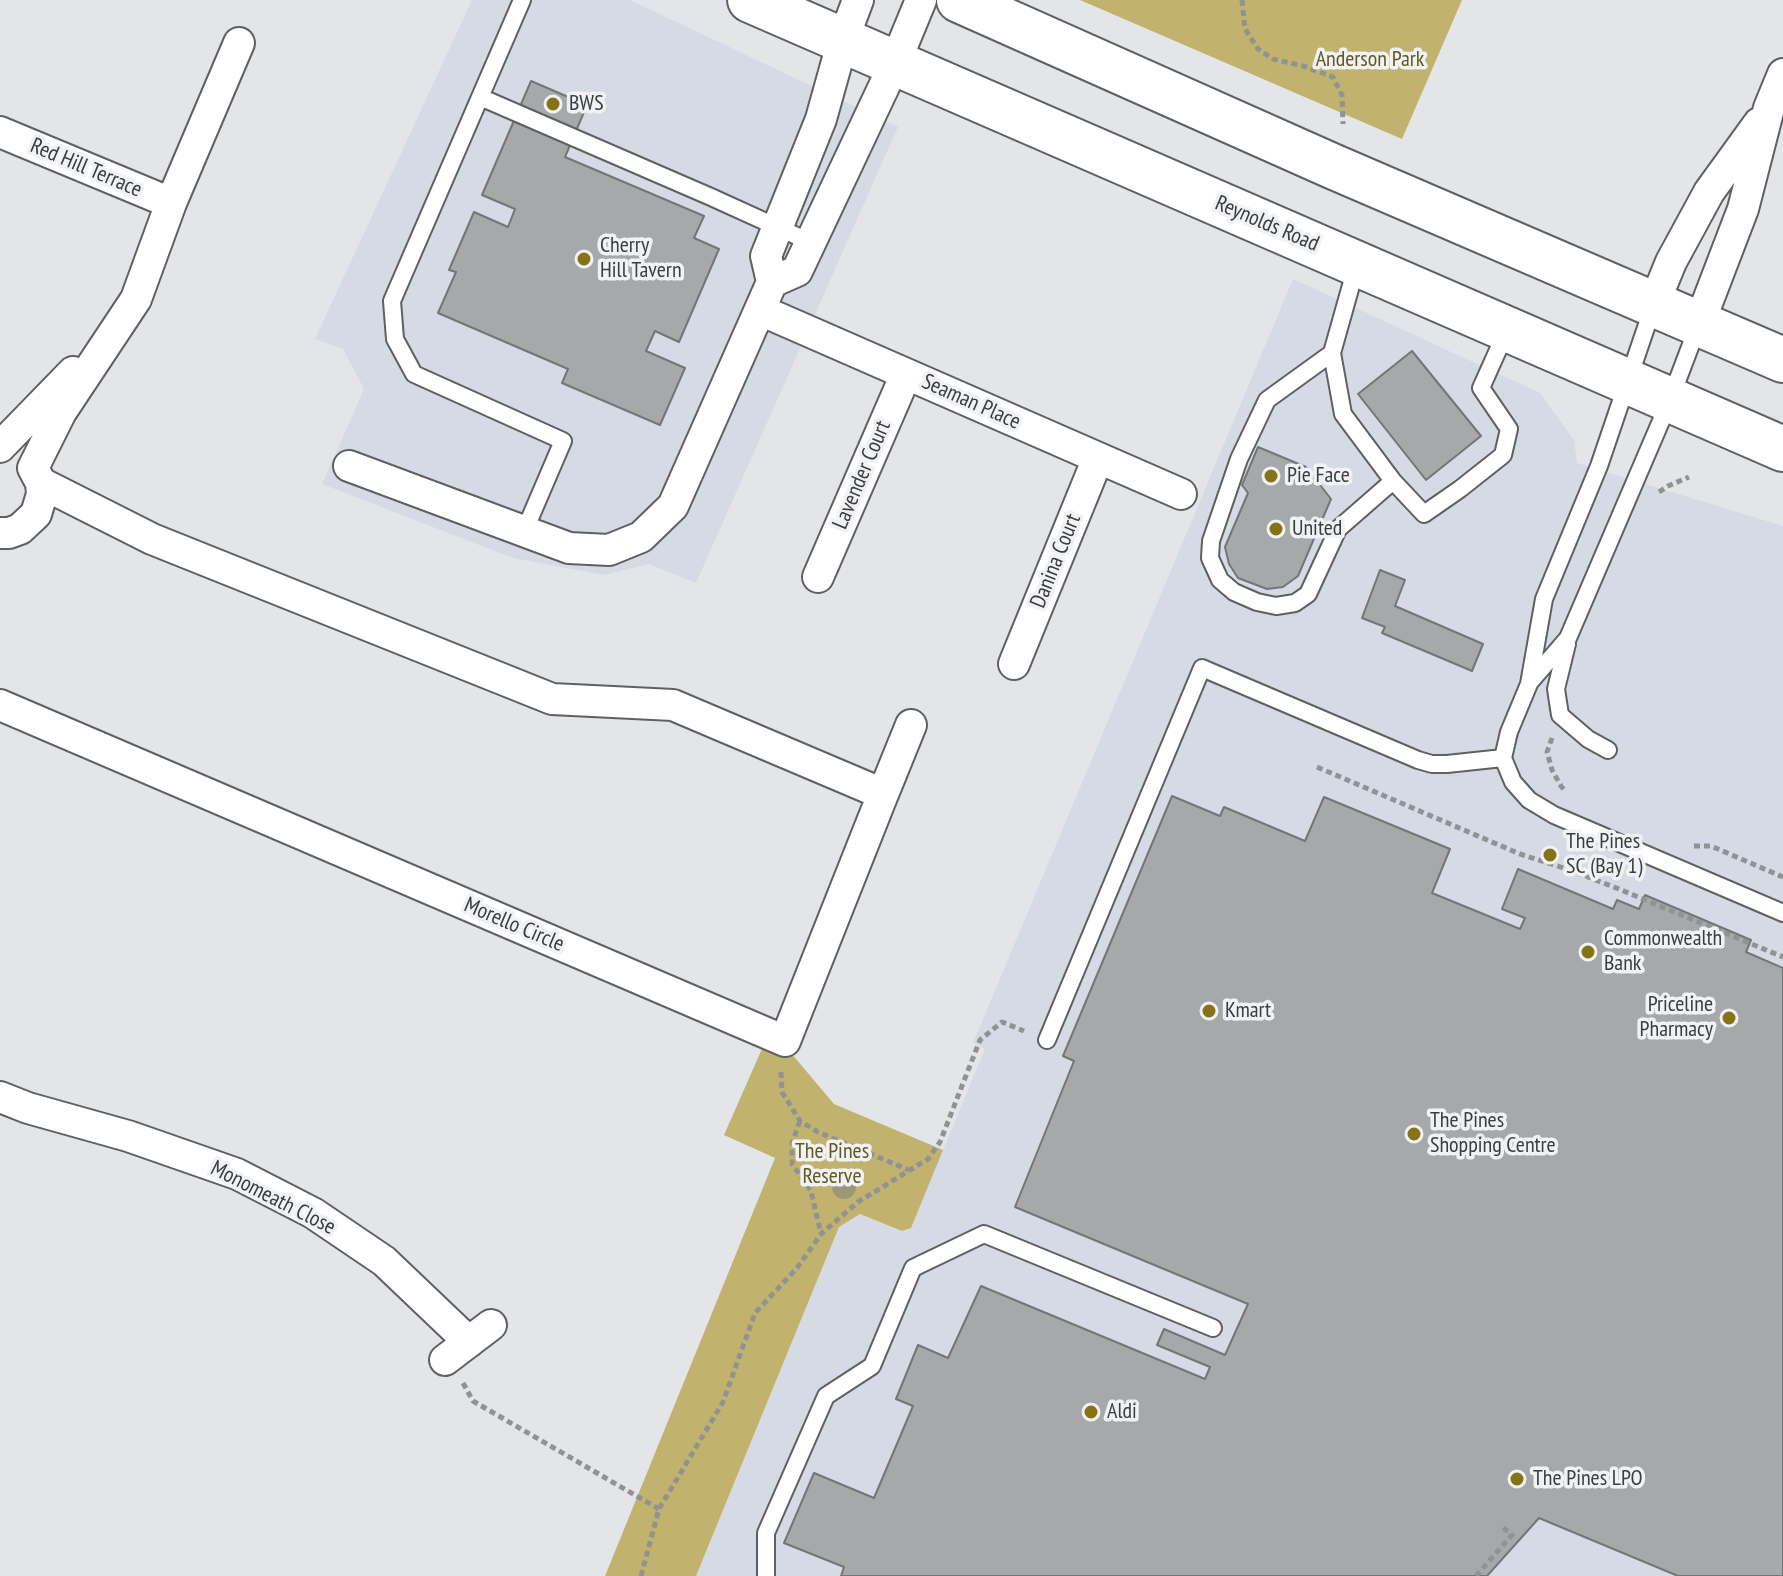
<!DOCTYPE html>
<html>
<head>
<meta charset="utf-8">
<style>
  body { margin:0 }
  canvas { display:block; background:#e4e5e8 }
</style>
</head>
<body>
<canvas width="1783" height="1576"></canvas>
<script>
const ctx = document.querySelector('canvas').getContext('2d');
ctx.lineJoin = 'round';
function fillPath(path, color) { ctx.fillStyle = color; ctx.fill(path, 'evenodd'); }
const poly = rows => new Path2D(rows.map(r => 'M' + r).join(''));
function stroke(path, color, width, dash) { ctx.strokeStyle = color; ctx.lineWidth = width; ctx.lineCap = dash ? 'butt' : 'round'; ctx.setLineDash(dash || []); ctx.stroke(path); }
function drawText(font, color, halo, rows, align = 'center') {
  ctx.font = font + ' "PT Sans Narrow",sans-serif'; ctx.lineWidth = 7; ctx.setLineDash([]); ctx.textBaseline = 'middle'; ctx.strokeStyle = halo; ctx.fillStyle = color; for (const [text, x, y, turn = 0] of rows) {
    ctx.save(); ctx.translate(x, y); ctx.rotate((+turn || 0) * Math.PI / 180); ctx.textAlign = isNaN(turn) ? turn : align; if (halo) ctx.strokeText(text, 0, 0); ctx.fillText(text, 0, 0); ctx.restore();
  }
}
fillPath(poly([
  [472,0,630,0,898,127,696,583,649,564,604,575,513,558,322,484,364,389,343,349,315,339],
  [1293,279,1540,393,1574,440,1577,463,1783,526,1783,1576,696,1576,839,1227,860,1214,902,1231,911,1227,985,1049,973,1043]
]), '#d6dae4');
fillPath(poly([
  [1080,0,1462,0,1402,139],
  [765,1042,791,1053,834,1104,943,1150,911,1228,902,1231,860,1214,839,1227,696,1576,605,1576,775,1158,724,1135]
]), '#c1b36e');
const building = poly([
  [531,81,587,105,565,157,704,216,694,238,719,249,679,342,655,331,646,351,685,368,660,425,562,383,568,369,438,313,456,272,449,270,474,212,508,227,515,209,482,195,531,81],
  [1412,351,1481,436,1426,480,1358,394,1412,351],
  [1258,447,1306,467,1331,499,1298,576,1283,587,1267,589,1238,578,1229,564,1225,547,1248,493,1242,485,1258,447],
  [1380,570,1405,580,1395,606,1483,644,1472,671,1382,633,1385,627,1362,618,1380,570],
  [1172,796,1220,816,1224,807,1305,841,1324,797,1450,849,1432,893,1520,929,1525,918,1502,909,1518,869,1613,909,1617,900,1639,909,1645,895,1751,940,1746,952,1783,968,1783,1576,1678,1576,1539,1518,1487,1576,841,1576,844,1567,784,1543,814,1473,874,1498,913,1406,896,1399,918,1345,948,1358,981,1286,1205,1379,1210,1367,1157,1345,1164,1329,1225,1355,1248,1304,1015,1207,1074,1061,1063,1056,1172,796]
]);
fillPath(building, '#a7a8aa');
stroke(building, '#747577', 2);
const service = poly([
  [522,0,392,301,395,339,414,374,563,441,524,532],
  [480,97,711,197,810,242],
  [1357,264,1332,353,1343,414,1393,481,1424,514,1460,489,1503,455,1509,429,1481,388,1507,330],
  [1653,307,1599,466,1544,599,1529,684,1509,732,1503,758,1513,782,1529,800,1554,815,1783,913],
  [1332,353,1267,400,1239,459,1211,541,1210,558,1220,580,1234,592,1257,602,1276,606,1295,603,1308,594,1338,529,1393,481],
  [1567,644,1556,689,1560,715,1588,739,1608,750],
  [1530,682,1568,638,1670,400,1698,326],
  [1047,1040,1202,668,1418,760,1432,764,1447,764,1503,758],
  [766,1576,766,1533,826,1396,872,1366,913,1268,984,1234,1213,1328]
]);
const minor = poly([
  [0,132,171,203],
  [772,282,797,271,895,63,921,0],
  [1653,306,1671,262,1709,192,1759,123],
  [760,310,1181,494],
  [1699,324,1743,209,1769,108,1783,74],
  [0,447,73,372],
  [349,466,569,548,609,550,641,537,673,506,772,282,766,256,821,119,843,40,858,0],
  [33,468,61,412,136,299,171,203,239,43],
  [0,533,9,533,20,529,36,514,42,494,41,483,33,468],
  [818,577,906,374],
  [1014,664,1098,458],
  [0,705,785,1041,883,794,673,705,552,699,152,539,41,483],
  [883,794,911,725],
  [0,1097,28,1108,128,1136,237,1174,313,1213,384,1261,469,1342],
  [445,1360,491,1325]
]);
const primary = poly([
  [750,0,1783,449],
  [959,0,1332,166,1783,360]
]);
stroke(service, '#5f6062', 20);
stroke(minor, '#5f6062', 34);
stroke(primary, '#5f6062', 48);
stroke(poly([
  [1242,0,1245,29,1258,49,1273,59,1303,66,1333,77,1342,95,1343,124],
  [1659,492,1668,486,1689,477],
  [1552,738,1547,752,1552,770,1561,786,1565,791],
  [1317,767,1520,854,1570,870,1619,889,1783,957],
  [1694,846,1711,846,1783,877],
  [781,1072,782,1092,800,1121,818,1132,909,1170],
  [800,1121,792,1143,792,1164,811,1191,821,1234],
  [463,1383,473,1401,659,1509],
  [641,1576,659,1509,723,1402,755,1313,797,1268,821,1234,858,1202,928,1159,940,1142,980,1040,1002,1022,1024,1031],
  [1476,1576,1512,1535,1501,1526]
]), '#919294', 5, [6, 4]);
stroke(service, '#fff', 16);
stroke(minor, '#fff', 30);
stroke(primary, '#fff', 44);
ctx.fillStyle = '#9d977a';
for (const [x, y] of [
  [844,1187]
]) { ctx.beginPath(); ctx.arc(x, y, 12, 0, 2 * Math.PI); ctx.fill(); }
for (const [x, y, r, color] of [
  [553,104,8,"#857315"],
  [584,259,8,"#857315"],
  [1271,476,8,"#857315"],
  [1276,529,8,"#857315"],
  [1550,855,8,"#857315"],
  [1588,952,8,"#857315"],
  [1209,1011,8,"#857315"],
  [1729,1018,8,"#857315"],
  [1414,1134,8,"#857315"],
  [1091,1412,8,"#857315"],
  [1517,1479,8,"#857315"]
]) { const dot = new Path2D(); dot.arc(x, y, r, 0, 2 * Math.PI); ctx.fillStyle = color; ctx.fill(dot); stroke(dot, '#f1f2f5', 3); }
drawText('22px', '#635820', '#f1f2f5', [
  ["Anderson Park",1370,60],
  ["The Pines",832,1152],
  ["Reserve",832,1177]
]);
drawText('22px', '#3c3d3e', '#f1f2f5', [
  ["BWS",569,104],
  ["Cherry",600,246],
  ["Hill Tavern",600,271],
  ["Pie Face",1287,476],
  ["United",1292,529],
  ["The Pines",1566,842],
  ["SC (Bay 1)",1566,867],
  ["Commonwealth",1604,939],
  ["Bank",1604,964],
  ["Priceline",1713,1005,"right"],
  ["Pharmacy",1713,1030,"right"],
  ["Kmart",1225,1011],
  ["The Pines",1430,1121],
  ["Shopping Centre",1430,1146],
  ["Aldi",1107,1412],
  ["The Pines LPO",1533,1479]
], 'left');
drawText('22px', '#3c3d3e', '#f1f2f5', [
  ["Red Hill Terrace",86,168,23],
  ["Reynolds Road",1267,224,23],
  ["Seaman Place",971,402,24],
  ["Lavender Court",862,475,-67],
  ["Danina Court",1056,561,-68],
  ["Morello Circle",514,925,23],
  ["Monomeath Close",273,1198,27]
]);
</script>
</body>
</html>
